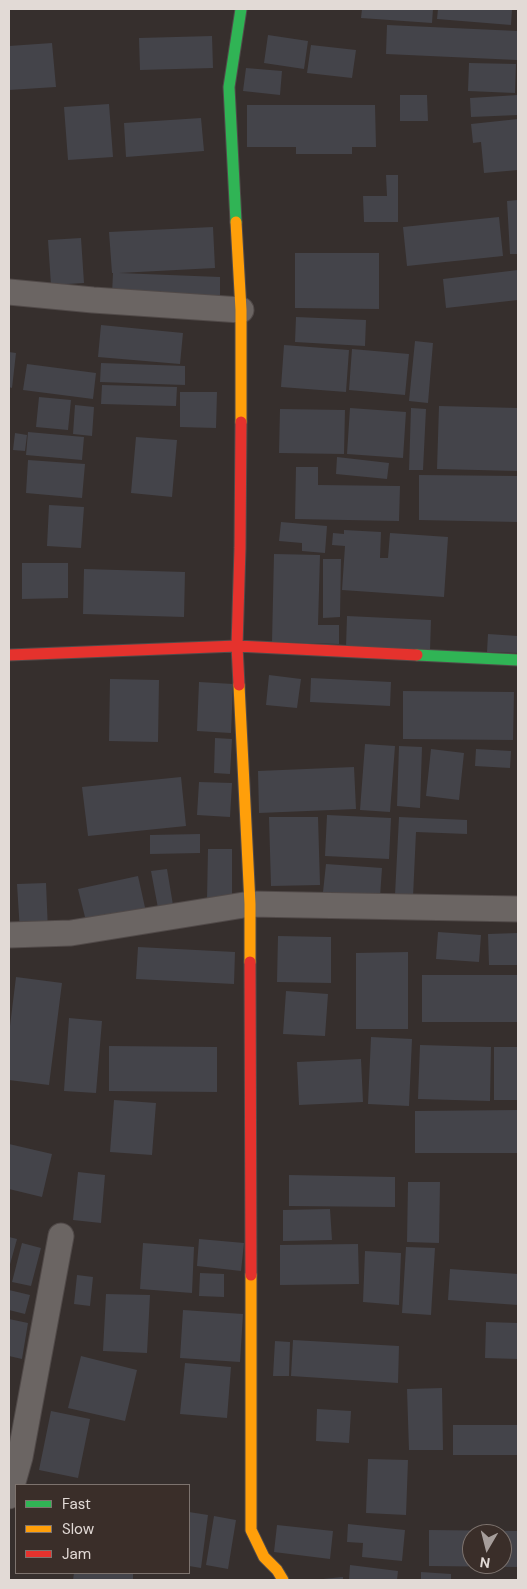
<!DOCTYPE html>
<html>
<head>
<meta charset="utf-8">
<style>
  body { margin:0 }
  #map { position:relative; width:527px; height:1589px; overflow:hidden; background:#362f2d; font-family:"DM Sans",sans-serif }
  canvas { display:block }
  .frame { position:absolute; inset:0; border:10px solid #e2dad6; pointer-events:none }
  .legend { position:absolute; left:15px; top:1484px; width:175px; height:90px; box-sizing:border-box; background:#3a2e29; border:1px solid #7d736e; margin:0; padding:6px 9px; list-style:none; font-size:15px; color:#e2dad6 }
  .legend li { display:flex; align-items:center; gap:10px; height:25px }
  .legend b { width:25px; border:1px solid #7d736e }
  .north { position:absolute; left:462px; top:1524px; width:50px; height:50px; box-sizing:border-box; background:#3a2e29; border:1px solid #7d736e; border-radius:50%; rotate:188deg; font-size:14px; font-weight:700; line-height:20px; text-align:center; color:#e2dad6 }
  .north::after { content:''; display:block; margin:auto; width:18px; height:22px; background:#a69e9b; clip-path:polygon(50% 0,100% 100%,50% 72%,0 100%) }
</style>
</head>
<body>
<div id="map">
<canvas width="527" height="1589"></canvas>
<div class="frame"></div>
<ul class="legend">
<li><b style="height:6px;background:#30b455"></b>Fast</li>
<li><b style="height:6px;background:#ff9f0a"></b>Slow</li>
<li><b style="height:6px;background:#e5322d"></b>Jam</li>
</ul>
<div class="north">N</div>
</div>
<script>
const ctx = document.querySelector('canvas').getContext('2d');
ctx.lineJoin = 'round';
function fillPath(path, color) { ctx.fillStyle = color; ctx.fill(path, 'evenodd'); }
const poly = rows => new Path2D(rows.map(r => 'M' + r).join(''));
function stroke(path, color, width, dash) { ctx.strokeStyle = color; ctx.lineWidth = width; ctx.lineCap = dash ? 'butt' : 'round'; ctx.setLineDash(dash || []); ctx.stroke(path); }
fillPath(poly([
  [362,9,433,9,432,23,361,18],
  [438,9,512,9,511,25,437,19],
  [387,25,518,31,517,60,386,54],
  [268,35,308,41,304,69,264,63],
  [212,36,213,68,140,70,139,38],
  [52,43,56,87,9,90,9,46],
  [311,45,356,50,352,78,307,73],
  [469,63,516,64,515,93,468,91],
  [246,68,282,71,280,95,243,91],
  [400,95,427,95,428,121,400,121],
  [518,95,518,115,471,117,470,98],
  [109,104,113,157,68,160,64,107],
  [247,105,375,105,376,147,352,147,352,154,296,154,296,147,247,147],
  [201,118,204,151,126,157,124,123],
  [518,119,518,170,484,173,481,142,473,143,471,124],
  [386,175,398,175,398,222,364,222,363,196,387,196],
  [518,200,518,254,510,254,507,201],
  [499,217,503,256,407,266,403,227],
  [213,227,215,268,119,273,220,277,220,298,112,294,113,273,112,273,109,232],
  [81,238,84,283,51,285,48,240],
  [295,253,379,253,379,309,295,308],
  [518,270,518,300,446,308,443,279],
  [296,317,366,320,365,346,295,342],
  [101,325,183,333,180,364,98,357],
  [415,341,433,343,428,403,409,401],
  [284,345,349,350,346,392,281,387],
  [352,349,409,354,405,395,349,390],
  [9,352,16,353,12,388,9,387],
  [101,363,185,366,185,385,100,382],
  [27,364,96,373,93,399,23,390],
  [102,385,177,387,176,406,101,404],
  [180,392,217,392,216,428,180,427],
  [39,397,71,400,68,430,36,427],
  [75,405,94,407,92,436,73,434],
  [439,406,518,408,518,471,437,469],
  [350,408,406,412,403,458,347,454],
  [411,408,426,409,423,470,409,470],
  [280,409,345,410,344,454,279,453],
  [28,432,84,437,82,460,26,455],
  [15,433,27,435,25,451,13,450],
  [136,437,177,440,172,497,131,493],
  [337,457,389,463,387,479,336,474],
  [28,460,85,464,82,498,26,493],
  [296,467,318,467,318,485,400,486,399,521,295,519],
  [419,475,518,476,518,522,419,520],
  [49,505,84,507,81,548,47,546],
  [281,522,327,526,325,553,302,551,302,543,279,541],
  [344,530,381,532,380,558,388,558,390,533,448,537,444,597,342,590,345,546,332,545,333,533,344,534],
  [274,554,320,555,318,625,339,625,339,644,272,642],
  [323,559,341,559,340,617,323,618],
  [22,563,68,563,68,598,22,599],
  [84,569,185,572,184,617,83,614],
  [347,616,431,620,430,651,346,647],
  [488,634,518,636,518,653,487,652],
  [269,675,301,679,297,708,266,705],
  [311,678,391,682,390,706,310,702],
  [110,679,159,680,158,742,109,741],
  [199,682,233,684,231,733,197,731],
  [403,691,514,692,513,740,403,739],
  [215,738,232,739,230,774,214,773],
  [365,744,395,746,390,812,360,810],
  [399,746,422,747,420,808,397,806],
  [431,749,464,753,459,800,426,796],
  [476,749,511,751,510,768,475,766],
  [354,767,356,809,259,813,258,771],
  [181,777,186,826,88,836,82,787],
  [199,782,232,783,230,817,197,815],
  [327,815,391,818,389,859,325,856],
  [269,817,318,817,320,885,271,886],
  [399,817,467,820,467,834,416,832,413,897,395,895],
  [200,834,200,853,150,854,150,835],
  [208,849,232,849,232,900,207,900],
  [326,864,382,868,380,897,323,892],
  [167,869,173,905,158,908,151,871],
  [138,876,146,912,87,925,78,889],
  [46,883,48,931,20,932,17,884],
  [438,932,481,935,479,962,436,959],
  [518,933,518,965,489,965,488,934],
  [278,936,331,937,331,983,277,982],
  [138,947,235,952,234,984,136,979],
  [408,952,408,1029,356,1029,356,953],
  [422,975,518,975,518,1022,422,1022],
  [16,977,62,983,49,1085,9,1080,9,1034],
  [286,991,328,994,325,1036,283,1034],
  [69,1018,102,1021,96,1093,64,1091],
  [371,1037,412,1039,409,1106,368,1104],
  [420,1045,491,1047,490,1101,418,1099],
  [109,1046,217,1047,217,1092,109,1091],
  [494,1047,518,1047,518,1100,494,1100],
  [361,1059,363,1102,299,1105,297,1062],
  [114,1100,156,1103,152,1155,110,1152],
  [518,1110,518,1153,415,1153,415,1111],
  [9,1144,52,1154,42,1197,9,1189],
  [78,1172,105,1175,101,1223,73,1220],
  [289,1175,395,1177,395,1207,289,1206],
  [408,1182,440,1182,439,1243,407,1242],
  [330,1209,332,1240,283,1241,283,1210],
  [9,1237,17,1239,9,1268],
  [199,1239,244,1243,241,1271,197,1266],
  [22,1243,41,1248,31,1286,12,1282],
  [143,1243,194,1247,192,1293,140,1289],
  [358,1244,359,1284,280,1285,280,1245],
  [406,1247,435,1248,431,1315,402,1313],
  [365,1251,401,1253,399,1305,363,1302],
  [450,1269,518,1274,518,1305,448,1300],
  [200,1273,224,1274,224,1297,199,1296],
  [77,1275,93,1277,90,1306,74,1304],
  [9,1290,30,1295,25,1314,9,1310],
  [106,1294,150,1295,147,1353,103,1351],
  [183,1310,243,1314,240,1362,180,1358],
  [9,1319,28,1323,22,1359,9,1356],
  [486,1322,518,1323,518,1359,485,1358],
  [293,1340,399,1346,398,1383,291,1376],
  [275,1341,290,1342,289,1376,273,1376],
  [81,1356,137,1370,125,1421,68,1408],
  [185,1363,231,1367,227,1418,180,1414],
  [442,1388,443,1450,409,1450,407,1389],
  [317,1409,351,1411,349,1443,316,1441],
  [51,1411,90,1419,78,1478,39,1470],
  [453,1425,518,1425,518,1455,453,1455],
  [368,1459,408,1460,406,1515,366,1513],
  [189,1512,208,1515,201,1568,189,1566],
  [214,1516,236,1520,228,1569,206,1565],
  [348,1524,405,1530,402,1561,362,1557,363,1543,347,1542],
  [277,1525,333,1531,330,1559,274,1552],
  [429,1530,518,1531,518,1567,429,1566],
  [472,1534,502,1534,502,1564,472,1564],
  [350,1565,398,1571,397,1580,349,1580],
  [421,1572,451,1574,451,1580,421,1580],
  [74,1573,133,1573,133,1580,73,1580],
  [343,1577,343,1580,323,1580,323,1579]
]), '#44444a');
const street = poly([
  [9,292,93,300,241,310],
  [9,935,71,933,250,904,518,909],
  [9,1496,20,1457,61,1236]
]);
const fast = poly([
  [236,222,229,87,241,9],
  [417,655,518,660]
]);
const slow = poly([
  [236,222,241,310,241,422],
  [239,685,250,904,250,962],
  [251,1275,251,1530,264,1557,277,1570,283,1580]
]);
const jam = poly([
  [241,422,240,548,237,646,417,655],
  [9,655,237,646,239,685],
  [250,962,251,1275]
]);
stroke(street, '#514a49', 27);
stroke(fast, '#514a49', 13);
stroke(slow, '#514a49', 13);
stroke(jam, '#514a49', 13);
stroke(street, '#6b6563', 25);
stroke(fast, '#30b455', 11);
stroke(slow, '#ff9f0a', 11);
stroke(jam, '#e5322d', 11);
</script>
</body>
</html>
